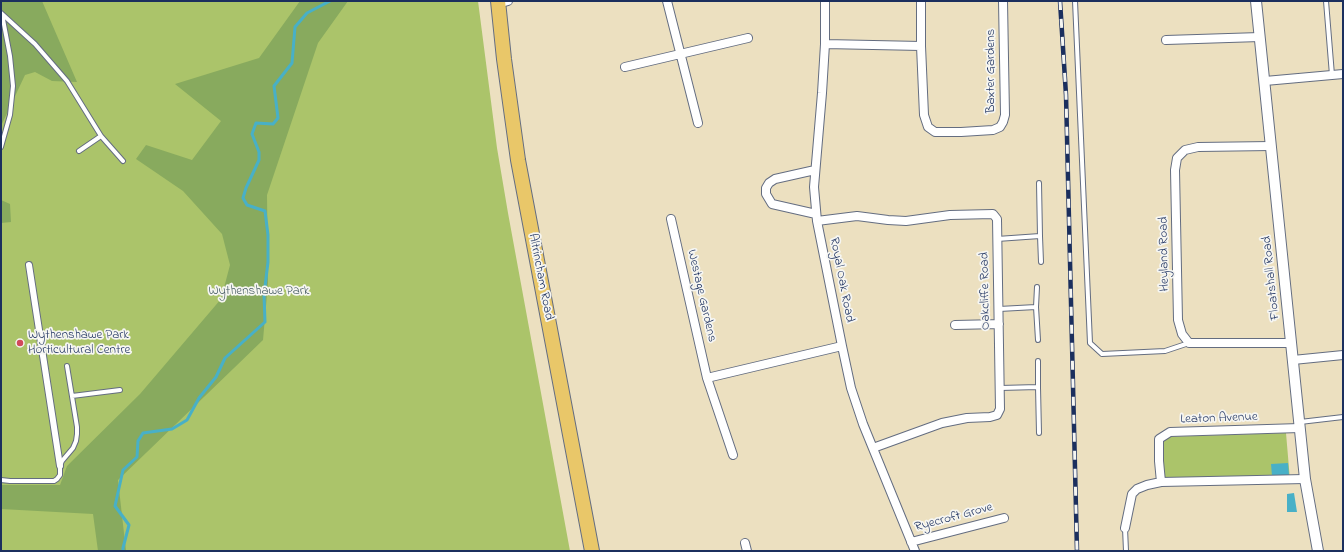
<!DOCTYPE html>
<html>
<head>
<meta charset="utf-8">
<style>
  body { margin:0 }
  #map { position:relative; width:1344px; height:552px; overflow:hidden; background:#ece0c0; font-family:"Indie Flower",sans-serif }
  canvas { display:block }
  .frame { position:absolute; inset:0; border:2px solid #1b2f5e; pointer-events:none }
</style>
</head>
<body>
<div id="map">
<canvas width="1344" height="552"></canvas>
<div class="frame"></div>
</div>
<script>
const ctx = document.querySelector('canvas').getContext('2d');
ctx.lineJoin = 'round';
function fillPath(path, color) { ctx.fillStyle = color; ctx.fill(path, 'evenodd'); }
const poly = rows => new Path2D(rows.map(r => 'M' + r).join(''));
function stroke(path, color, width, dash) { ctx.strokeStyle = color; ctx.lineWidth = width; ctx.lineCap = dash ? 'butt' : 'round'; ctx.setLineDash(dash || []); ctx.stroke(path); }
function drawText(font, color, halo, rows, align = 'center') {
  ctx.font = font + ' "Indie Flower",sans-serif'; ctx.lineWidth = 3.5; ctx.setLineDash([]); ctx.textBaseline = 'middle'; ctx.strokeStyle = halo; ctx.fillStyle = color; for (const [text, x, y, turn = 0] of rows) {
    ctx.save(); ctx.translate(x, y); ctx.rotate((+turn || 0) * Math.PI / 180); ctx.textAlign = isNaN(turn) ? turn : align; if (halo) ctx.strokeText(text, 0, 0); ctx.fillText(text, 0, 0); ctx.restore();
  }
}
fillPath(poly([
  [1,1,478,1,497,148,508,213,570,551,1,551],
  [1286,433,1290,480,1161,478,1163,437]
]), '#abc46a');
fillPath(poly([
  [1,1,42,1,77,82,52,81,35,72,25,75,1,126],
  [300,1,348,1,318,43,267,195,268,283,263,340,118,480,126,551,98,551,93,514,1,509,1,485,60,485,67,466,140,394,221,299,230,265,222,234,183,191,136,159,146,145,192,160,221,121,175,84,259,58],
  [1,200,10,204,11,222,1,223]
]), '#88aa5e');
fillPath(poly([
  [1288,463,1289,475,1272,476,1271,464],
  [1294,493,1297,512,1287,512,1287,494]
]), '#48b0c7');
stroke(poly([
  [123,551,123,548,129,525,115,506,123,470,137,457,138,441,143,433,172,429,187,420,199,398,216,377,225,358,265,322,264,295,268,262,268,235,265,211,247,205,243,198,246,188,259,160,259,152,252,134,256,123,273,124,278,118,274,86,292,63,295,27,307,13,330,1]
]), '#48b0c7', 3);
const service = poly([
  [1075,1,1090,343,1102,354,1165,351,1189,343],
  [1326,1,1332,75],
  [1,13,35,44,67,81,101,136,123,161],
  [1,147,10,115,13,86,10,56,2,14],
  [79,151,101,136],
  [1040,236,1041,262],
  [997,239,1040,236,1039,183],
  [1036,307,1037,287],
  [999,309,1036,307,1038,340],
  [1038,361,1038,387],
  [1000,388,1038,387,1039,433],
  [72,396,120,390],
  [1300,422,1343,417],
  [1,480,10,481,54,481,57,479,60,475,60,466,62,461,73,448,76,441,77,434,77,427,67,366],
  [1125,528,1126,551]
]);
const pedestrian = poly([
  [29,265,60,466]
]);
const minor = poly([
  [667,1,698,123],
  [825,1,825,44,822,93,814,187,817,221,842,346,851,388,863,424,915,551],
  [921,1,921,46,924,115,928,127,935,132,961,132,993,130,1000,127,1003,122,1005,115,1003,1],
  [498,4,508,1],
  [1166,40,1260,37],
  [825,44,921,46],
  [625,67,748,38],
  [1265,81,1343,74],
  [1271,146,1198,147,1185,150,1177,158,1175,170,1178,320,1182,334,1189,343,1291,343],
  [815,170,775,179,769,183,766,188,766,194,772,204,816,214],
  [671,219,707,378,733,455],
  [817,221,857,216,888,220,906,221,950,215,993,214,997,219,1000,409,997,415,990,417,967,418,942,423,873,448],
  [955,325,999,324],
  [1293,360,1343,355],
  [707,378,842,346],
  [1300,428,1170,432,1159,439,1159,461,1161,482,1305,479],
  [1125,528,1132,494,1137,489,1147,485,1161,482],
  [911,542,1004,518],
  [745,543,747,551]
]);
const tertiary = poly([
  [1256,1,1305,479,1318,551]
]);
const trunk = poly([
  [498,1,504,59,518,160,592,551]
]);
stroke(service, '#646d80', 6);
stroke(pedestrian, '#646d80', 8);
stroke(minor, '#646d80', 10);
stroke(tertiary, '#646d80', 12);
stroke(trunk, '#646d80', 16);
stroke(service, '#fff', 4);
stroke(pedestrian, '#fff', 6);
stroke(minor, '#fff', 8);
stroke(tertiary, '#fff', 10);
stroke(trunk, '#e9c769', 14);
const rail = poly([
  [1060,1,1066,95,1077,551]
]);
stroke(rail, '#1b2f5e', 4.5);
stroke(rail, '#f6f6f2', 3, [9]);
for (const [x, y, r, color] of [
  [20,343,4,"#d1495b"]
]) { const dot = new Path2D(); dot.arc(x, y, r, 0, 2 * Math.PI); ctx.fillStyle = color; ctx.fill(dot); stroke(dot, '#f6f6f2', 1.5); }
drawText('13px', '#1b2f5e', '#f6f6f2', [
  ["Baxter Gardens",992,71,-90],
  ["Heyland Road",1165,254,-91],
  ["Altrincham Road",540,277,79],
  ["Floatshall Road",1272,278,-96],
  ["Royal Oak Road",841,280,79],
  ["Oakcliffe Road",986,291,-91],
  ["Westage Gardens",701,296,77],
  ["Leaton Avenue",1219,419,-2],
  ["Ryecroft Grove",954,518,-15]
]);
drawText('13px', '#465c62', '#f6f6f2', [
  ["Wythenshawe Park",259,292]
]);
drawText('13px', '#1b2f5e', '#f6f6f2', [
  ["Wythenshawe Park",28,336],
  ["Horticultural Centre",28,351]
], 'left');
</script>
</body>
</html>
